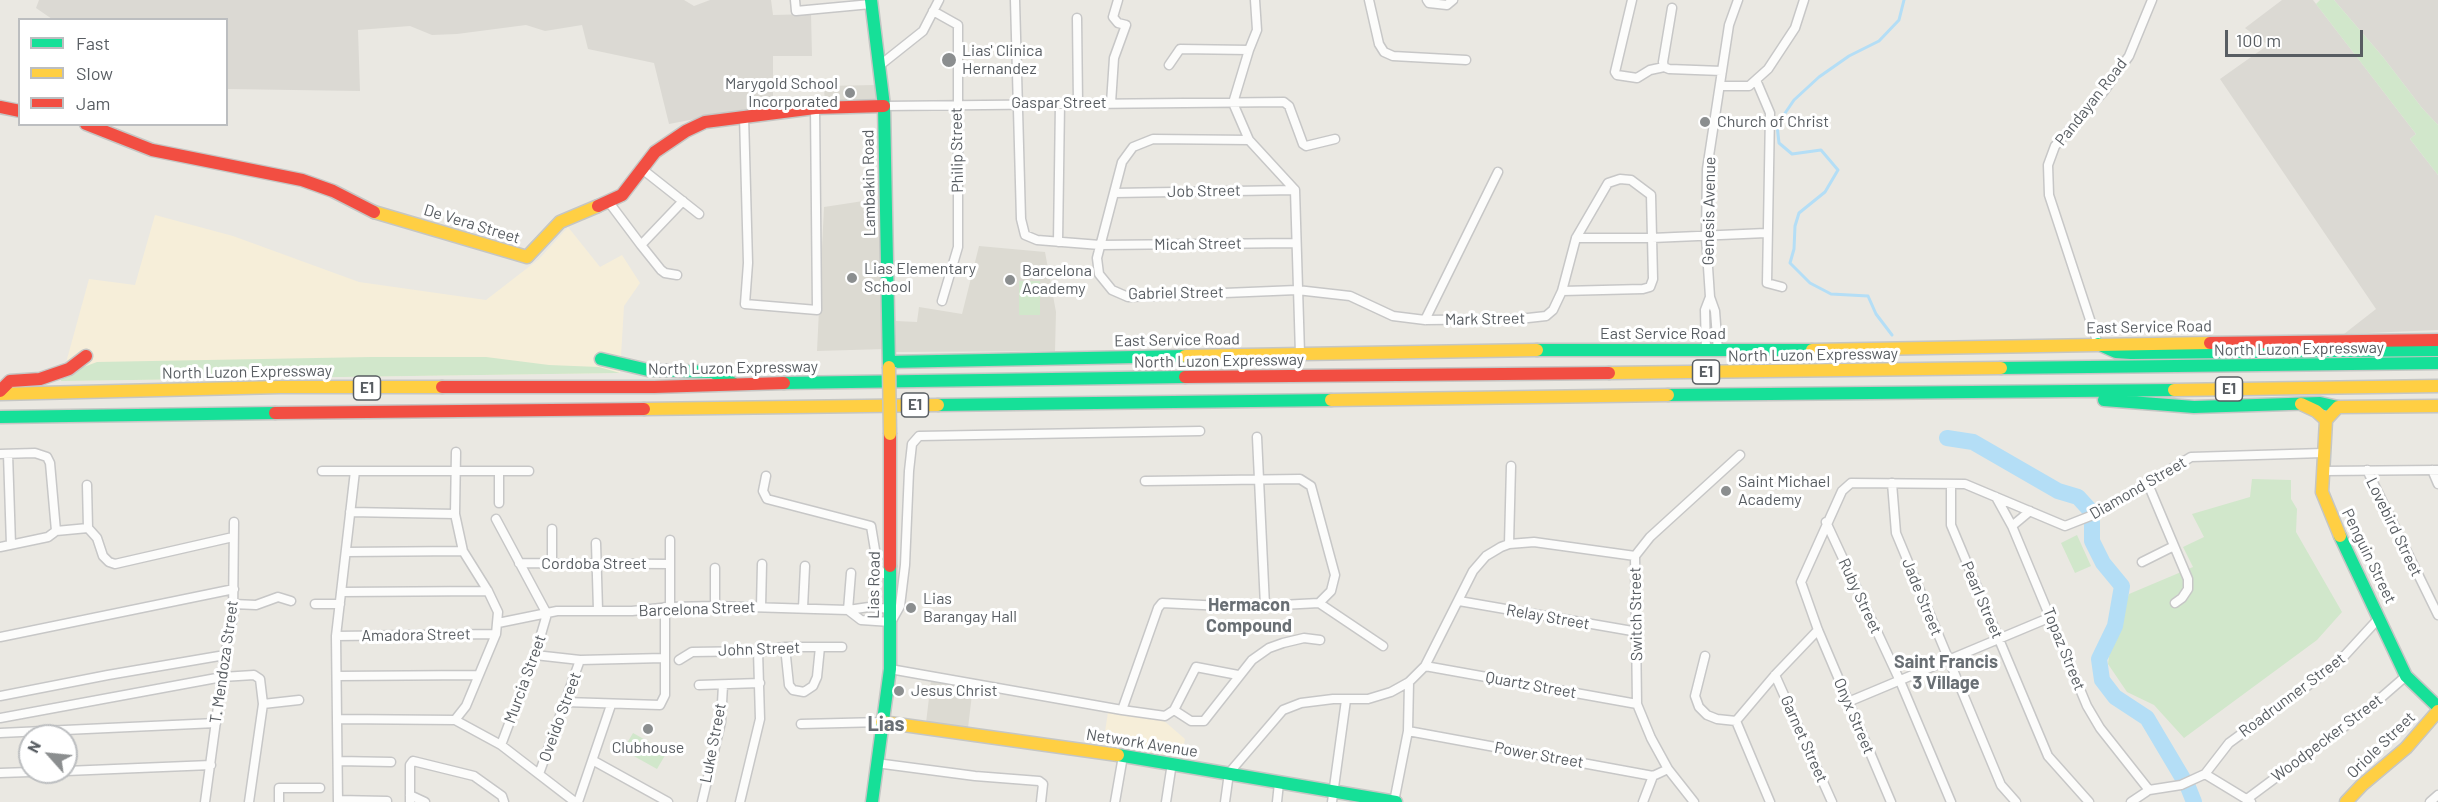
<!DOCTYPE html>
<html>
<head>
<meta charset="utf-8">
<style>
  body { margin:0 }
  #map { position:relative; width:2438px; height:802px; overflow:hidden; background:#eae8e2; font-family:Barlow,sans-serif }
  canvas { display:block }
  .legend { position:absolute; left:18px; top:18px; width:210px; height:108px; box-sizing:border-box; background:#fff; border:2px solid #bcbec0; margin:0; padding:8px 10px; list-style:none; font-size:18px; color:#585d62 }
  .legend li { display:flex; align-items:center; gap:12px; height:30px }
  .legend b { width:30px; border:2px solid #bcbec0 }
  .north { position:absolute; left:18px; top:724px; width:60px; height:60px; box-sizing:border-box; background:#fff; border:2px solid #bcbec0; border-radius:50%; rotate:297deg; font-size:16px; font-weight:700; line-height:24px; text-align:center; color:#585d62 }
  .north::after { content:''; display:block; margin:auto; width:21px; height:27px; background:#8b8e8f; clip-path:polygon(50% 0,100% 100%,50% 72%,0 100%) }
  .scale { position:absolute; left:2225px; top:30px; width:138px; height:27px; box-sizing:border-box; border:3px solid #585d62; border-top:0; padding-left:8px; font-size:18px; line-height:21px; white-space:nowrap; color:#585d62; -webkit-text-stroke:4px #fff; paint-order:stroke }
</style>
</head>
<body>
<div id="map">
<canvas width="2438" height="802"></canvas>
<ul class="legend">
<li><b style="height:8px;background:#16e098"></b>Fast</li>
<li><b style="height:8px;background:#ffcf43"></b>Slow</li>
<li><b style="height:8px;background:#f24e42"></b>Jam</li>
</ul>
<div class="north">N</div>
<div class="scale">100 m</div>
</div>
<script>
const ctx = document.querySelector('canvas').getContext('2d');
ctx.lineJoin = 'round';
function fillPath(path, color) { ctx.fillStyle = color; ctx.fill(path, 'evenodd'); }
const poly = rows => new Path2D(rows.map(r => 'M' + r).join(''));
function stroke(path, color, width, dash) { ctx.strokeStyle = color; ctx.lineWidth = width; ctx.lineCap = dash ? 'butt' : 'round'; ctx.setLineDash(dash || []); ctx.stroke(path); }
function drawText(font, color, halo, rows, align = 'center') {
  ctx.font = font + ' Barlow,sans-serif'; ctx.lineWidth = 6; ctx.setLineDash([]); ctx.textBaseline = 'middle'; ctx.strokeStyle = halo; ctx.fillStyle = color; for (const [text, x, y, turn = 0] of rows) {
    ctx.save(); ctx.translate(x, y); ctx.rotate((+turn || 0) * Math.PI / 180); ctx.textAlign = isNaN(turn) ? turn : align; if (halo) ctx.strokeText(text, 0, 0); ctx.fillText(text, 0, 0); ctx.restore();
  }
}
fillPath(poly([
  [155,215,233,236,359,282,486,300,539,259,568,227,600,267,622,255,640,283,624,306,620,373,61,381,89,279,135,285],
  [1108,712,1163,720,1185,739,1181,760,1103,745]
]), '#f6eed9');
fillPath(poly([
  [39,0,684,0,694,6,710,0,771,0,773,15,811,14,812,56,773,56,773,104,669,124,654,63,588,49,582,25,545,31,526,25,457,34,432,35,410,26,358,30,360,91,227,89,226,20,52,19,36,8],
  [2282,0,2313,0,2416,134,2410,139,2438,175,2438,330,2344,334,2376,309,2220,79,2268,45,2245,28],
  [2334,0,2438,0,2438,125,2422,108,2383,57]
]), '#dbd9d3');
fillPath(poly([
  [875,85,876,101,825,104,824,86],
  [883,198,885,349,817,351,824,207],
  [979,246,1045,252,1056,312,1055,351,895,352,896,321,917,322,919,307,962,314],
  [931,681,973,686,968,728,926,723]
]), '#dcdad2');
fillPath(poly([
  [2320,0,2334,0,2383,57,2422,108,2438,125,2438,175,2410,139,2416,134,2316,4],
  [1019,281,1040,281,1040,315,1019,315],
  [371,357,486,357,549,365,599,367,620,373,61,381,62,375,97,362],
  [2252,479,2291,480,2291,499,2297,509,2296,532,2342,612,2317,640,2184,738,2154,705,2127,692,2108,664,2111,642,2129,594,2193,567,2183,547,2204,537,2192,514,2250,497],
  [2077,535,2091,566,2075,573,2061,543],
  [633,733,667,752,657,769,623,750]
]), '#d1e7cb');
stroke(poly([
  [1892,335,1876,314,1868,296,1831,294,1810,283,1790,263,1794,249,1795,226,1799,213,1825,192,1838,170,1821,150,1792,154,1779,143,1777,125,1794,100,1819,77,1849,56,1879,41,1899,20,1904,0]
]), '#b4def6', 3);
stroke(poly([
  [1947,438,1973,442,2058,491,2078,497,2089,509,2092,522,2092,541,2103,563,2122,586,2115,626,2099,659,2102,680,2115,697,2147,718,2188,787,2194,802]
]), '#b4def6', 16);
const street = poly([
  [795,0,796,11,871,4,872,0],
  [1015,0,1021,219,1025,235,1037,240,1100,245,1296,243],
  [1255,0,1257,30,1249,50,1233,103,1249,140,1295,190,1300,354],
  [1369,0,1379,44,1384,52,1393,56,1466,60],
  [1427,0,1429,3,1447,5,1453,0],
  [1632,0,1615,72,1617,75,1637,78,1650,70,1664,67],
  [1672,8,1663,62,1664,67,1669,69,1722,71],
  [933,11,958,25,958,247,942,301],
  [1077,18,1078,103],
  [1169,65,1180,49,1249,50],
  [879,66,923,31,939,0],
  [1756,80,1770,113,1767,283,1782,287],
  [1720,86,1749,86,1768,69,1795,28,1804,0],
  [1111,103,1114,58,1126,25,1118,23,1113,17,1118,0],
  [884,106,1284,102,1289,106,1303,144,1306,146,1335,139],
  [744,116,748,263,745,304,817,310,815,108],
  [1249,140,1153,139,1133,147,1122,162,1097,258,1099,274,1112,290,1128,297,1297,290,1350,296,1393,316,1425,320,1519,319,1546,316,1553,310,1562,291,1576,238,1608,183,1620,179,1631,180,1651,195,1653,279,1650,287,1643,289,1562,291],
  [642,169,699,214],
  [1114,193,1295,190],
  [608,201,641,245],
  [1576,238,1652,238,1766,233],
  [1058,242,1060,103],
  [677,275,665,273,661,270,641,245,683,201],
  [1710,297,1715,311,1718,351],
  [1425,320,1498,172],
  [2098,344,2049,195,2048,165,2055,146,2104,91,2129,56,2152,0],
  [1706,351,1705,310,1710,297,1706,237,1707,169,1729,25,1738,0],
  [1257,437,1265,606],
  [0,454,35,453,47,457,50,463,56,531,48,537,0,547],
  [8,454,11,545],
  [2367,470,2438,615],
  [2432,470,2438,484],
  [322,471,529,471],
  [499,471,499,503],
  [2323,471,2438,470],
  [766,476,763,491,767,499,871,526,878,568,883,574,891,572],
  [1892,483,1896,533,2001,785,2016,802],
  [1951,484,1951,525,2048,756,2089,802],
  [2148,484,2188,579,2188,589,2182,598,2175,603],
  [87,485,88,528],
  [1996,497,2012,526,2087,706,2100,728,2149,790],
  [350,512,455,514],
  [496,519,547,614,535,655,501,745],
  [1826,522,1900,681,1951,802],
  [2012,526,2030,511],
  [56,531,88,528,97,538,103,556,109,562,115,564,233,537],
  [596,543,598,610],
  [1509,544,1511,466],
  [346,552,463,551],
  [2142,562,2174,546],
  [519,563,670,564],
  [552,563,552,529],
  [341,592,488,591],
  [1459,601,1638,632],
  [1319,603,1383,646],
  [233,604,256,605,278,597,291,601],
  [315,604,340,604],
  [715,606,715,568],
  [670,607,670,540],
  [761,607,762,564],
  [803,608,805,566],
  [848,610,861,620,891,622,900,606,905,565,909,471,912,444,919,436,1200,431],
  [848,610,851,573],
  [498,623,557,611,632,611,670,607,715,606,848,610,869,607,891,609],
  [336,636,496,634],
  [0,637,234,589],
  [785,647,789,685,793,690,804,692,813,686,817,677,820,647],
  [535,655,580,660,664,658],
  [1705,656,1695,696,1699,707,1707,715,1717,719,1736,721],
  [679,660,692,652,758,651,785,647,842,647],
  [1425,666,1637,704],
  [890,669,1122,710,1158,608,1162,603,1243,607,1319,603,1331,591,1335,575,1311,486,1300,479,1145,481],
  [1775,675,1832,802],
  [337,676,478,675],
  [699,685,760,683],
  [0,696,108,675,225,655],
  [565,702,660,705,665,695,665,607],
  [1848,702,2051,617],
  [263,704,299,700],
  [1122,710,1165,716,1174,710,1196,667,1238,675],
  [1174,710,1191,721,1204,721,1252,660,1269,648,1283,643,1304,638,1320,640],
  [0,718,222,677,254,675,260,679,263,704,249,802],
  [337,719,455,720,466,706,496,634,498,612,488,591,463,551,455,514,456,452],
  [455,720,501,745,575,802],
  [1736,721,1775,675,1818,630],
  [1736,721,1770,802],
  [801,724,882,722],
  [1408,731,1653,776,1668,769],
  [0,733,216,723],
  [338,761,391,762],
  [594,761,668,802],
  [876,763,975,776,1039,781,1043,784,1041,802],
  [66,771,211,765],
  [0,773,30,772],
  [539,774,580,660],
  [2205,774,2229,743,2336,665,2380,617],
  [410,795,425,802],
  [2247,799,2368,709,2406,676],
  [338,800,387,801],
  [205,802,225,655,233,617,234,522],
  [279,802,279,788,320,788],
  [338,802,336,636,355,471],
  [410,802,410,765,413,761,474,776,502,796,504,802],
  [578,802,611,705],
  [702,802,721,722,723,685],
  [740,802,760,719,758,651],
  [1115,802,1123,756],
  [1166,802,1172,763],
  [1225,802,1229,773,1283,710,1301,703,1333,699,1368,699,1391,692,1409,682,1425,666,1473,571,1486,556,1501,547,1509,544,1534,542,1635,556],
  [1277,802,1279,783],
  [1332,802,1346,700],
  [1394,802,1408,731,1409,682],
  [1643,802,1653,776],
  [1694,802,1668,769,1651,738,1637,704,1635,556,1650,537,1740,455],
  [1891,802,1818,630,1801,582,1842,491,1851,483,1965,484,2065,526,2098,513,2191,457,2323,453],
  [2131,802,2149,790,2181,785,2205,774,2251,802],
  [2430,802,2438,795]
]);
const fast = poly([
  [871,0,884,106,889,367],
  [2098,344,2116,352,2131,353,2438,350],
  [1537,350,1812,350],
  [601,359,648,370,713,372,734,384],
  [889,362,1185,356],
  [2001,368,2438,363],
  [784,383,1185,377],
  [1668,395,2174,390],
  [2104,400,2194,407,2320,403,2338,407],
  [938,405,1331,400],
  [0,417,275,413],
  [2340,536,2406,676,2438,707],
  [1118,755,1396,802],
  [872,802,890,669,890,566]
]);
const slow = poly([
  [374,212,527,257,560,222,598,206],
  [1812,350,2210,343],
  [1185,356,1537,350],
  [1609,373,2001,368],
  [2174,390,2438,386],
  [0,394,280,387,442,387],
  [1331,400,1668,395],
  [2301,404,2316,411,2326,420],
  [644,409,938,405],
  [2340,536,2322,492,2326,420,2338,407,2438,406],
  [882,722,1118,755],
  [2346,802,2362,785,2406,748,2438,711]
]);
const jam = poly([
  [0,107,20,111],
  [86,124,152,150,302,180,333,191,374,212],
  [598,206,622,195,655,152,686,131,705,122,815,108,884,106],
  [2210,343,2438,340],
  [1185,377,1609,373],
  [442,387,654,387,784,383],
  [0,391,10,381,40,379,69,369,86,356],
  [275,413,644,409],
  [890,434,890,566]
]);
stroke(street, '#c7c7c7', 11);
stroke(fast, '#c5c6c4', 15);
stroke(slow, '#c5c6c4', 15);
stroke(jam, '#c5c6c4', 15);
stroke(street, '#fcfcfb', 8);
stroke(fast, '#16e098', 12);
stroke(slow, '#ffcf43', 12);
stroke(jam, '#f24e42', 12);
const slowBridge = poly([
  [889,367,890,434]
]);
stroke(slowBridge, '#c5c6c4', 15, []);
stroke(slowBridge, '#ffcf43', 12);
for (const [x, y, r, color] of [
  [949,60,8,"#8b8e8f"],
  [850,93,6,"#8b8e8f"],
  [1705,122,6,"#8b8e8f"],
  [852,278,6,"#8b8e8f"],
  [1010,280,6,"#8b8e8f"],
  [1726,491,6,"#8b8e8f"],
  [911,608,6,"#8b8e8f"],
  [899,691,6,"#8b8e8f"],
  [648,729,6,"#8b8e8f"]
]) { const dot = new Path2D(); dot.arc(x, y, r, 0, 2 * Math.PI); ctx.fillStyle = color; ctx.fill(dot); stroke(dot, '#fff', 2); }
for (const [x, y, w] of [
  [1706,372,27],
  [367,388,27],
  [2229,389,27],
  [915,405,27]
]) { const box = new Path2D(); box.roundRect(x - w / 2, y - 12, w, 24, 4.5); ctx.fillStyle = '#fff'; ctx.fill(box); stroke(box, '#585d62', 1.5); }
drawText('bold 15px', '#585d62', null, [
  ["E1",1706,372],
  ["E1",367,388],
  ["E1",2229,389],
  ["E1",915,405]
]);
drawText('16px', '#585d62', '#fff', [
  ["Lias' Clinica",962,51],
  ["Hernandez",962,69],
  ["Marygold School",838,84,"right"],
  ["Incorporated",838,102,"right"],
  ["Church of Christ",1717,122],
  ["Lias Elementary",864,269],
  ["School",864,287],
  ["Barcelona",1022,271],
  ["Academy",1022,289],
  ["Saint Michael",1738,482],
  ["Academy",1738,500],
  ["Lias",923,599],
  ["Barangay Hall",923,617],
  ["Jesus Christ",911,691],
  ["Clubhouse",648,748,"center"]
], 'left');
drawText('16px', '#585d62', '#fff', [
  ["Pandayan Road",2091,102,-52],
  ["Gaspar Street",1059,103],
  ["Philip Street",957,150,-91],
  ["Lambakin Road",869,183,-91],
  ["Job Street",1204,191,-1],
  ["Genesis Avenue",1709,211,-89],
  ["De Vera Street",472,224,17],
  ["Micah Street",1198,244,-1],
  ["Gabriel Street",1176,293,-1],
  ["Mark Street",1485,319,-1],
  ["East Service Road",2149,327,-1],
  ["East Service Road",1663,334],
  ["East Service Road",1177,340,-1],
  ["North Luzon Expressway",2299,349,-1],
  ["North Luzon Expressway",1813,355,-1],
  ["North Luzon Expressway",1219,361,-1],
  ["North Luzon Expressway",733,368,-1],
  ["North Luzon Expressway",247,372,-1],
  ["Diamond Street",2138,488,-30],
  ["Lovebird Street",2394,527,64],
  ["Penguin Street",2369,556,64],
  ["Cordoba Street",594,564],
  ["Lias Road",874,585,-89],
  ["Ruby Street",1860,596,65],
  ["Jade Street",1922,597,68],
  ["Pearl Street",1982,600,67],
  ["Barcelona Street",697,609,-2],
  ["Switch Street",1636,614,-91],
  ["Relay Street",1548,617,10],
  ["Amadora Street",416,635,-1],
  ["John Street",759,649,-2],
  ["Topaz Street",2064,649,68],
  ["T. Mendoza Street",224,662,-82],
  ["Murcia Street",525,679,-70],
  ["Quartz Street",1531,685,10],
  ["Roadrunner Street",2292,695,-37],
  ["Onyx Street",1854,716,67],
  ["Oveido Street",560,717,-70],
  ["Woodpecker Street",2327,738,-37],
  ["Garnet Street",1804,739,66],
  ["Luke Street",713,743,-79],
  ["Network Avenue",1142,743,9],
  ["Oriole Street",2381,745,-44],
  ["Power Street",1539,755,10]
]);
drawText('bold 18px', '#696f74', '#fff', [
  ["Hermacon",1249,605],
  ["Compound",1249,626],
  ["Saint Francis",1946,662],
  ["3 Village",1946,683]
]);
drawText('bold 20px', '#696f74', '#fff', [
  ["Lias",886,724]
]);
</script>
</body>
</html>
